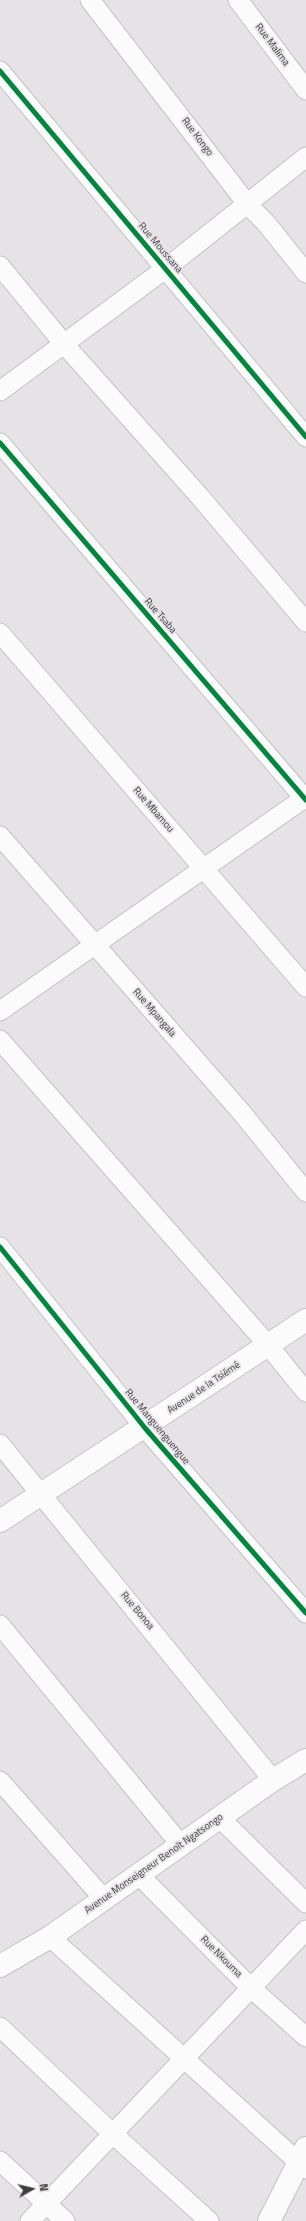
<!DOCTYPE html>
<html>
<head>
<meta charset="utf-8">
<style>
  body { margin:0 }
  #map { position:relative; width:306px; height:2221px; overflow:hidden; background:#e6e3e6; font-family:"Titillium Web",sans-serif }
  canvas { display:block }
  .north { position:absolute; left:12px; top:2169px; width:40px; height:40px; -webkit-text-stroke:3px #e7e2e7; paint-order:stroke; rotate:82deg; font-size:11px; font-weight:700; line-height:16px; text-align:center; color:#3e3c3e }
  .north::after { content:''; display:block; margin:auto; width:14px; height:18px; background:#3e3c3e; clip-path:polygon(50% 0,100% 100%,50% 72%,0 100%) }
</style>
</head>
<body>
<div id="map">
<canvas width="306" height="2221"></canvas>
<div class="north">N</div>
</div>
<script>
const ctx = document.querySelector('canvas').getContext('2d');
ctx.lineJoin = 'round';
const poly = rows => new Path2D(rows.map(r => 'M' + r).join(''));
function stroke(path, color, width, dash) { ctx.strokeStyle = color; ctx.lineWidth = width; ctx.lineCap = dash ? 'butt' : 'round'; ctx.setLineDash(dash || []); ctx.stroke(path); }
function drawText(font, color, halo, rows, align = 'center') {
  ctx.font = font + ' "Titillium Web",sans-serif'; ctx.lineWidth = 3.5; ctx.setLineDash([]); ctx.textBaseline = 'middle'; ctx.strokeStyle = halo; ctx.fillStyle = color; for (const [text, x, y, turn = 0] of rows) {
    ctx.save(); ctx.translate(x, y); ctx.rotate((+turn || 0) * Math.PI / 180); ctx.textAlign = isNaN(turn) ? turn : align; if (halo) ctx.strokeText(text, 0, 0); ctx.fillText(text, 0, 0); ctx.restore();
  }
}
const minor = poly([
  [90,0,248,205,266,223,306,273],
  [238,0,306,90],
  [0,71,306,437],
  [0,266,64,344,201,498,306,622],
  [0,391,165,269,306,157],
  [0,443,306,800],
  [0,633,306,987],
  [0,836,242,1113,306,1192],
  [0,1011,306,797],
  [0,1040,268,1345,306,1392],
  [0,1247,145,1428,306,1613],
  [0,1444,273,1780],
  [0,1625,181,1845],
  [0,1781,104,1899],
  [220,1818,306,1903],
  [139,1875,251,1988,306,2037],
  [50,1937,306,2169],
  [0,2027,113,2134,209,2221],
  [0,2161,65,2221],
  [30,2221,306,1930]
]);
const tertiary = poly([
  [0,1966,50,1937,273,1780,306,1760],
  [269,2221,306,2148]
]);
const secondary = poly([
  [0,1521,306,1320]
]);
stroke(minor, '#c3c1c3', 21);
stroke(tertiary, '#c3c1c3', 24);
stroke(secondary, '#c3c1c3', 24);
stroke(minor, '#fbfbfb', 19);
stroke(tertiary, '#fbfbfb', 22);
stroke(secondary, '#fbfbfb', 22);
stroke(poly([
  [0,71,306,437],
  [0,443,306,800],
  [0,1247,145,1428,306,1613]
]), '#00873e', 5);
drawText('10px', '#3e3c3e', '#e7e2e7', [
  ["Rue Malima",272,45,53],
  ["Rue Kongo",197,137,53],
  ["Rue Moussana",160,248,50],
  ["Rue Tsaba",160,616,49],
  ["Rue Mbamou",153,810,49],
  ["Rue Mpangala",154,1013,49],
  ["Avenue de la Tsiémé",204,1388,-34],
  ["Rue Manguenguengue",157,1427,50],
  ["Rue Bonoa",137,1611,50],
  ["Avenue Monseigneur Benoît Ngatsongo",154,1864,-35],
  ["Rue Nkouma",221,1957,45]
]);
</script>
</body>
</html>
